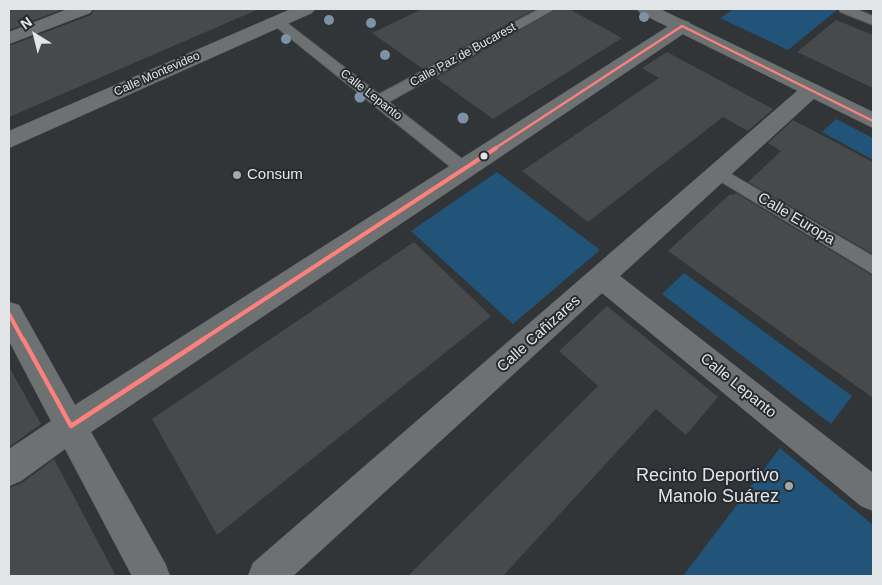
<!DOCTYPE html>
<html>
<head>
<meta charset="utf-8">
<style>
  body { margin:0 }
  #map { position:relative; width:882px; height:585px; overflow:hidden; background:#323537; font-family:Arial,sans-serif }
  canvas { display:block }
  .frame { position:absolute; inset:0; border:10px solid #e2e5e8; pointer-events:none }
  .north { position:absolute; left:10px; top:10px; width:50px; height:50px; -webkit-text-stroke:4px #262b2f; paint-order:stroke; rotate:324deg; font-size:14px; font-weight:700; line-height:20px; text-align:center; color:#e2e5e8 }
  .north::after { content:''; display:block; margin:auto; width:18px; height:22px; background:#e2e5e8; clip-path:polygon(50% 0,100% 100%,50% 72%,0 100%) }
</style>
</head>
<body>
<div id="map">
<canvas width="882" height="585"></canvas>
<div class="frame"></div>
<div class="north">N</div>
</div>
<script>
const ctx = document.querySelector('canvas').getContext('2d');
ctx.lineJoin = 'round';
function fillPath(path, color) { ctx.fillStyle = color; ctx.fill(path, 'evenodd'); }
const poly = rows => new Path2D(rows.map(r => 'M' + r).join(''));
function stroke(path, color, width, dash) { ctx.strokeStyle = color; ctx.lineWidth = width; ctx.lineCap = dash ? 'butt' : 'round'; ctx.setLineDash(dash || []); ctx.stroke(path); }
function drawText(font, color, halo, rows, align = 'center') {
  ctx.font = font + ' Arial,sans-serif'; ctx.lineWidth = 4; ctx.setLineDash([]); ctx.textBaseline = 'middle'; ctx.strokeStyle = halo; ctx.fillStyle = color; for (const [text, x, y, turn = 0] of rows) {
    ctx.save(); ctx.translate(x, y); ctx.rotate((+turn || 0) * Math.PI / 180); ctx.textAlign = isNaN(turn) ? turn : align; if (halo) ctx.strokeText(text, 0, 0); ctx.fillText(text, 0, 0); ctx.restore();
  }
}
fillPath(poly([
  [734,9,838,9,788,50,720,18],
  [836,119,873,138,873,160,822,132],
  [497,172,600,250,513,324,411,231],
  [684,273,852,396,831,424,662,294],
  [780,448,873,525,873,576,683,576]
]), '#225378');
fillPath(poly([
  [9,9,63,9,9,30],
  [95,9,259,9,9,117,9,46,91,15],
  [422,9,535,9,423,69,372,33],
  [557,9,569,9,622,38,493,119,436,78],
  [836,20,873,35,873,88,797,52],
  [667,52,773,109,748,131,723,117,588,222,522,171,659,78,642,68],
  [793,120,873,162,873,254,748,182,781,151,768,143],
  [736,193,873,276,873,398,668,251,730,194,733,195],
  [414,242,491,316,217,535,152,419],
  [607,306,718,397,686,435,656,409,503,576,408,576,598,386,559,351],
  [9,367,41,424,9,447],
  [54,459,116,576,9,576,9,488,22,483]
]), '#47494b');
const pedestrian = poly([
  [539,9,555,9,389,102,470,165,472,169,470,173,464,175,458,173,270,22,277,18,282,19,379,94,539,9],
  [839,9,856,9,873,16,873,25,840,12,839,9],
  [719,167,873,256,873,274,713,177,710,173,713,169,719,167]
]);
const minor = poly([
  [68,9,93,9,90,13,9,44,9,32,68,9],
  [682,20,689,22,691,26,689,30,91,432,165,563,170,576,132,576,65,449,21,481,9,486,9,449,51,421,9,341,9,302,19,305,75,405,675,22,682,20],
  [811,83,818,85,821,90,818,95,620,276,873,473,873,511,861,506,602,293,293,576,248,576,253,563,804,85,811,83]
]);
const tertiary = poly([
  [291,9,315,9,312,13,9,148,9,131,291,9],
  [637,9,660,9,873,112,873,128,640,13,637,9]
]);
stroke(pedestrian, '#4f5153', 2);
stroke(minor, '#4f5153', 1);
stroke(tertiary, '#4f5153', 1);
fillPath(pedestrian, '#6e7172');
fillPath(minor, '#6e7172');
fillPath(tertiary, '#6e7172');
stroke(poly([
  [494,149,682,26,873,121]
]), '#fc807c', 2.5);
stroke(poly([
  [9,314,23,340],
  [202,340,496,148]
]), '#fc807c', 4);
stroke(poly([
  [23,339,71,426,204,339]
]), '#fc807c', 4.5);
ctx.fillStyle = '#7d92a5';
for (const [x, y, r] of [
  [644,17,5],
  [329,20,5],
  [371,23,5],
  [286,39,5],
  [385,55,5],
  [360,97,5.5],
  [463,118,5.5]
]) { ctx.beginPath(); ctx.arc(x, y, r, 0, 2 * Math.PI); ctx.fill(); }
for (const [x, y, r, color] of [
  [484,156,4.5,"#e2e5e8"],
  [237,175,5,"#a4a7aa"],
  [789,486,5,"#a4a7aa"]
]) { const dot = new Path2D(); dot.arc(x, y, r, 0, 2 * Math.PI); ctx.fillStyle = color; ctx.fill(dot); stroke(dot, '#262b2f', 2); }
drawText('12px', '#e2e5e8', '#262b2f', [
  ["Calle Paz de Bucarest",463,55,-29],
  ["Calle Montevideo",157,74,-24],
  ["Calle Lepanto",371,95,38]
]);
drawText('15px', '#e2e5e8', '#262b2f', [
  ["Consum",247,175]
], 'left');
drawText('15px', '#e2e5e8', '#262b2f', [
  ["Calle Europa",796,219,31],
  ["Calle Cañizares",539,334,-42],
  ["Calle Lepanto",738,386,39]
]);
drawText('18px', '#e2e5e8', '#262b2f', [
  ["Recinto Deportivo",779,476],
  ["Manolo Suárez",779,497]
], 'right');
</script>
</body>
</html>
